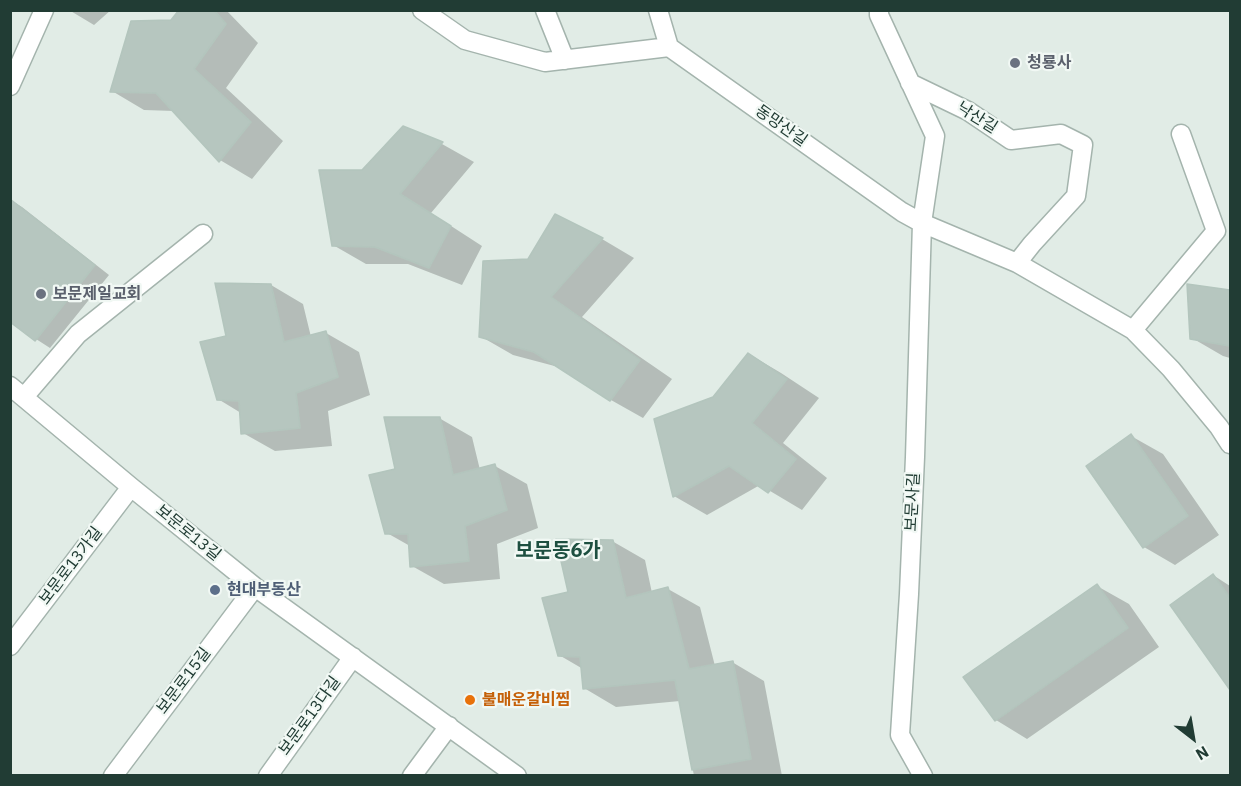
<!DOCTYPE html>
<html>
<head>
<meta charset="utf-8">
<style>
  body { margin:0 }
  #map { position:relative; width:1241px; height:786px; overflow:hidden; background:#e1ece6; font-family:"IBM Plex Sans",sans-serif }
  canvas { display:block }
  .frame { position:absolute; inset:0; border:12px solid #213c34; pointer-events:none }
  .north { position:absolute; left:1163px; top:708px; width:60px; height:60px; -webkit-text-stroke:4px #f1f8f4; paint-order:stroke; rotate:149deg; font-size:16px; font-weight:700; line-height:24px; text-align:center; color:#213c34 }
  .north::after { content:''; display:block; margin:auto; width:21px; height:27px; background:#213c34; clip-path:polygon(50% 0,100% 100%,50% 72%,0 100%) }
</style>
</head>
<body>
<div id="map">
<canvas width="1241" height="786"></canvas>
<div class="frame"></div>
<div class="north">N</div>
</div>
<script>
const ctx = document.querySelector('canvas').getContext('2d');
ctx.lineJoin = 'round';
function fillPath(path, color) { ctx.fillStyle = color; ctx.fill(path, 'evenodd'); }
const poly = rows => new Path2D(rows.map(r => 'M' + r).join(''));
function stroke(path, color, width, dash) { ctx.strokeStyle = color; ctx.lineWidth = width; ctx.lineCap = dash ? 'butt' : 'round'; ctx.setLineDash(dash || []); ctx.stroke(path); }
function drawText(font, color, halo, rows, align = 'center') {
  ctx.font = font + ' "IBM Plex Sans","Noto Sans KR",sans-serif'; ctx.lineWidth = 4.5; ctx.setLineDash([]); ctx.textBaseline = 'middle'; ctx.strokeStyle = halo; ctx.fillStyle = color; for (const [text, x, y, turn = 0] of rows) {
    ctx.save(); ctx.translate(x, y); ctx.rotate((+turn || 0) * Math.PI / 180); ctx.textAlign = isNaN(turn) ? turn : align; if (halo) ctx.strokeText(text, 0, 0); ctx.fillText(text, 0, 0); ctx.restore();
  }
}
fillPath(poly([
  [69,10,111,10,94,25],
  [181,10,226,10,258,43,226,88,283,141,252,179,220,160,174,111,144,110,112,91],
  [403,127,442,144,474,162,431,213,482,246,462,285,408,264,366,264,333,245],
  [10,200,22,207,109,275,50,348,36,339],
  [555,216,602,239,634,258,582,317,672,379,643,418,611,400,562,368,513,355,480,336,529,261],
  [271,285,303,304,311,337,326,333,359,352,370,395,328,411,332,446,275,451,243,433,241,413,218,399,228,337],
  [1189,285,1230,291,1230,358,1223,356,1192,338],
  [749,354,781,373,819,398,783,443,827,478,802,510,760,485,707,515,674,496,656,419,713,398],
  [439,418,472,437,480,470,495,466,527,484,538,528,497,544,500,579,444,584,412,566,410,546,387,533,397,470],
  [1131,436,1163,454,1219,535,1175,565,1144,547],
  [612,541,645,560,652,593,668,589,700,607,715,666,732,662,764,681,782,776,694,776,680,701,616,707,584,688,583,669,559,655,569,593],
  [1213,575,1230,586,1230,688,1172,605],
  [1097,586,1129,604,1159,647,1027,739,996,720]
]), '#0003');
const building = poly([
  [179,10,214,10,226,24,194,69,251,122,219,162,156,93,110,92,131,21,171,20,179,10],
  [403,126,443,142,400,194,451,226,429,268,375,247,332,246,319,170,362,170,403,126],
  [10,199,95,265,35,341,10,322,10,199],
  [555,214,603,238,551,297,640,360,610,401,534,352,479,337,483,261,528,259,555,214],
  [215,283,271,284,284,342,326,331,338,377,296,393,300,428,241,434,239,401,217,400,200,342,226,336,215,283],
  [1187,284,1230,290,1230,346,1190,339,1187,284],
  [748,353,787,379,752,423,796,459,768,493,729,466,673,497,654,419,713,397,748,353],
  [384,417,440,417,453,475,495,464,507,510,465,526,469,561,410,567,408,534,385,534,369,475,395,469,384,417],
  [1131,434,1188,516,1143,548,1086,466,1131,434],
  [556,539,613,540,626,598,668,587,689,669,733,661,751,759,692,770,675,680,583,689,580,657,558,656,542,598,568,592,556,539],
  [1213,574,1230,598,1230,690,1170,605,1213,574],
  [1097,584,1128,628,995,721,963,677,1097,584]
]);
fillPath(building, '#b6c6bf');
stroke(building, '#b3c5bd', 1.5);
const minor = poly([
  [422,10,465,40,545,62,669,47,902,212,922,223,1017,263,1133,330,1171,369,1219,427,1230,444],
  [545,10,565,60],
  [658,10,669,47],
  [879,10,879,15,935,136,922,223,915,457,909,594,900,735,923,776],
  [910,83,968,111,1011,140,1061,134,1083,145,1076,196,1032,244,1017,263],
  [10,86,44,10],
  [1133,330,1216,231,1181,134],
  [10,386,131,487,255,587,517,776],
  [24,397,78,334,203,234],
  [10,646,131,487],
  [113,776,255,587],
  [268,776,353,657],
  [412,776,449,726]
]);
stroke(minor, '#a4b4ad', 21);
stroke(minor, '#fff', 18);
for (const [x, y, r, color] of [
  [1015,63,6,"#6b7280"],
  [41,294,6,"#6b7280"],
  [215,590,6,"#5c6f8a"],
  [470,700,6,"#e8710a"]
]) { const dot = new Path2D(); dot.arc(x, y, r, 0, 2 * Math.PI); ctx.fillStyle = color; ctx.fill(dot); stroke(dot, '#f1f8f4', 2); }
drawText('bold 16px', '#5b616d', '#f1f8f4', [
  ["청룡사",1027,63],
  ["보문제일교회",53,294]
], 'left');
drawText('16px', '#213c34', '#f1f8f4', [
  ["낙산길",977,118,32],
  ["동망산길",781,126,35],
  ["보문사길",913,502,-87],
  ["보문로13길",188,533,39],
  ["보문로13가길",71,566,-53],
  ["보문로15길",184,681,-53],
  ["보문로13다길",310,716,-54]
]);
drawText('bold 16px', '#4e5e75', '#f1f8f4', [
  ["현대부동산",227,590]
], 'left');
drawText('bold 16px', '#c56008', '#f1f8f4', [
  ["불매운갈비찜",482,700]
], 'left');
drawText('bold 20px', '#1d4f40', '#f1f8f4', [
  ["보문동6가",558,551]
]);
</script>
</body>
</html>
